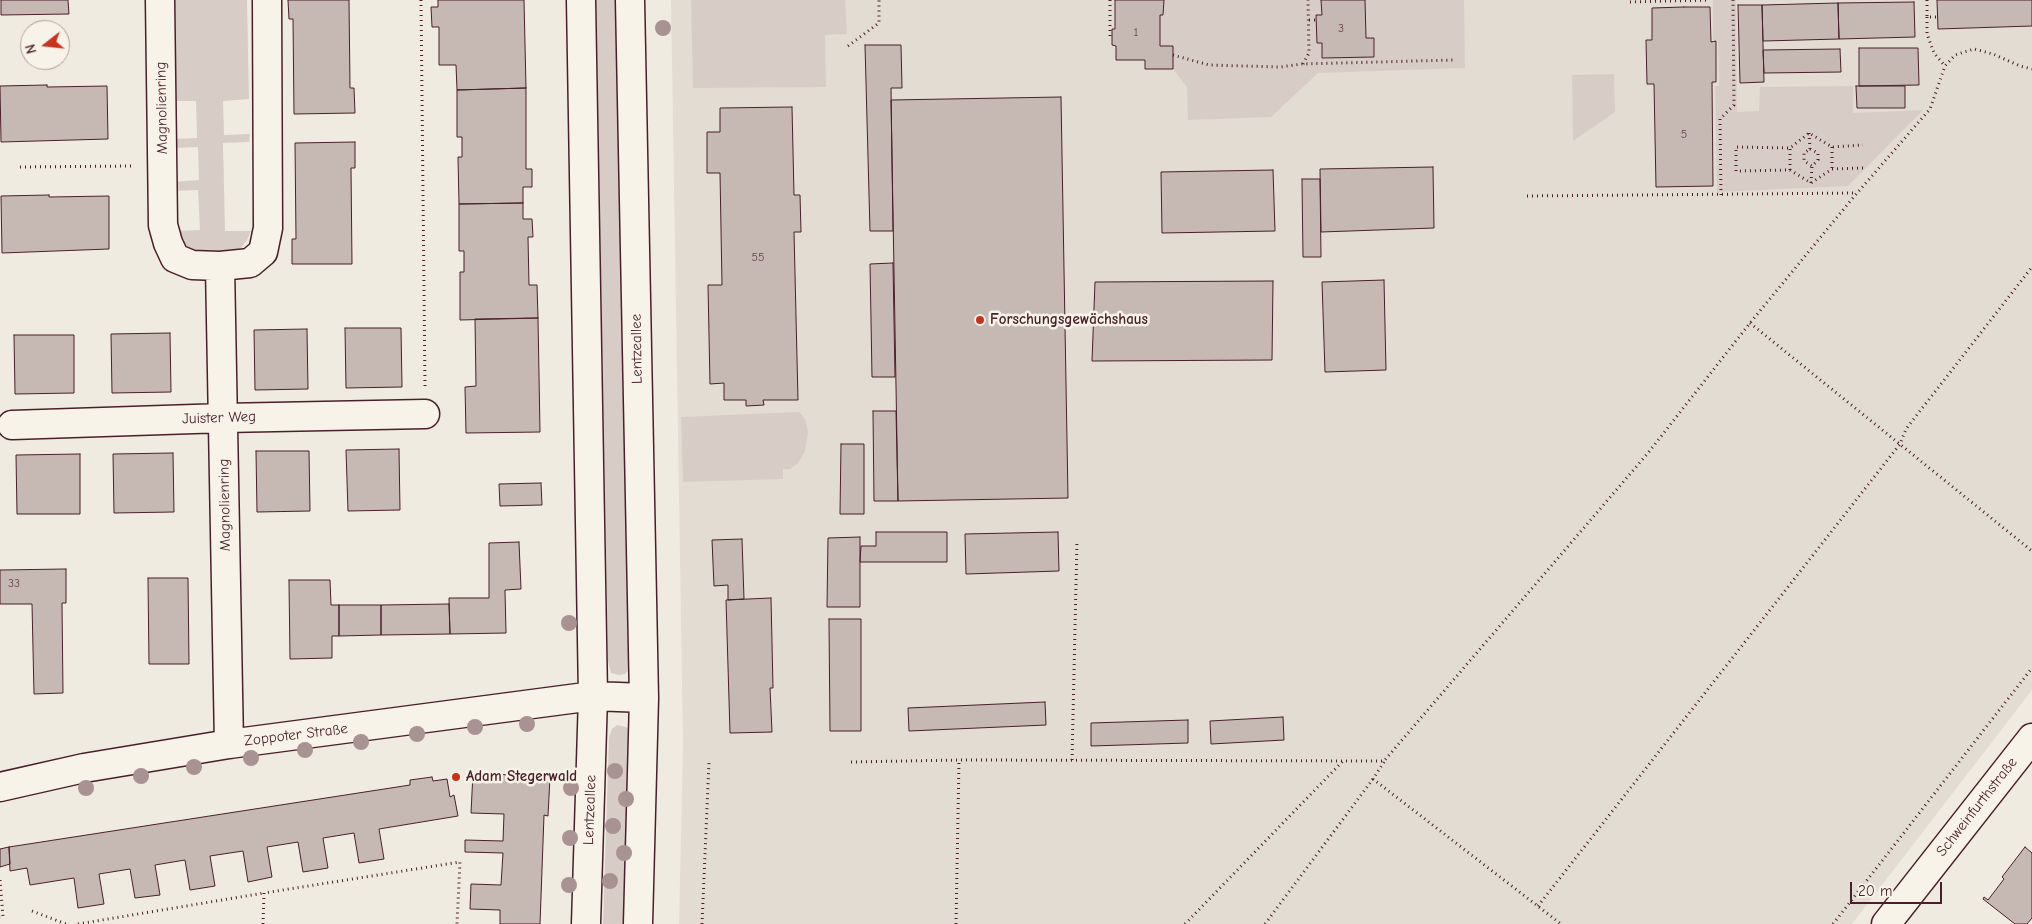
<!DOCTYPE html>
<html>
<head>
<meta charset="utf-8">
<style>
  body { margin:0 }
  #map { position:relative; width:2032px; height:924px; overflow:hidden; background:#f0ebe0; font-family:"Comic Neue",sans-serif }
  canvas { display:block }
  .north { position:absolute; left:20px; top:20px; width:50px; height:50px; box-sizing:border-box; background:#f7f3e8; border:1px solid #b29e9c; border-radius:50%; rotate:254deg; font-size:14px; font-weight:700; line-height:20px; text-align:center; color:#4a1f2b }
  .north::after { content:''; display:block; margin:auto; width:18px; height:22px; background:#c8321e; clip-path:polygon(50% 0,100% 100%,50% 72%,0 100%) }
  .scale { position:absolute; left:1850px; top:882px; width:92px; height:22px; box-sizing:border-box; border:2px solid #4a1f2b; border-top:0; padding-left:6px; font-size:15px; line-height:18px; white-space:nowrap; color:#4a1f2b; -webkit-text-stroke:4px #f7f3e8; paint-order:stroke }
</style>
</head>
<body>
<div id="map">
<canvas width="2032" height="924"></canvas>
<div class="north">N</div>
<div class="scale">20 m</div>
</div>
<script>
const ctx = document.querySelector('canvas').getContext('2d');
ctx.lineJoin = 'round';
function fillPath(path, color) { ctx.fillStyle = color; ctx.fill(path, 'evenodd'); }
const poly = rows => new Path2D(rows.map(r => 'M' + r).join(''));
function stroke(path, color, width, dash) { ctx.strokeStyle = color; ctx.lineWidth = width; ctx.lineCap = dash ? 'butt' : 'round'; ctx.setLineDash(dash || []); ctx.stroke(path); }
function drawText(font, color, halo, rows, align = 'center') {
  ctx.font = font + ' "Comic Neue",sans-serif'; ctx.lineWidth = 5; ctx.setLineDash([]); ctx.textBaseline = 'middle'; ctx.strokeStyle = halo; ctx.fillStyle = color; for (const [text, x, y, turn = 0] of rows) {
    ctx.save(); ctx.translate(x, y); ctx.rotate((+turn || 0) * Math.PI / 180); ctx.textAlign = isNaN(turn) ? turn : align; if (halo) ctx.strokeText(text, 0, 0); ctx.fillText(text, 0, 0); ctx.restore();
  }
}
fillPath(poly([
  [671,0,2032,0,2032,690,1852,924,679,924,683,745]
]), '#e3dcd2');
fillPath(poly([
  [171,0,247,0,249,99,223,101,224,135,250,134,249,142,223,143,225,231,251,231,247,240,241,248,228,252,194,252,183,245,175,231,200,230,198,190,174,191,174,182,199,180,198,147,174,148,174,139,197,138,196,101,173,101],
  [596,0,618,0,631,668,625,674,619,675,611,673,608,661],
  [691,0,845,0,847,34,825,35,826,87,693,88],
  [1164,0,1464,0,1465,68,1318,73,1271,117,1188,120,1187,87,1173,69,1173,46,1160,46,1160,15,1163,15],
  [1713,0,1736,0,1737,112,1759,111,1760,87,1853,86,1853,113,1923,110,1848,186,1717,192,1715,86,1719,86,1718,41,1713,40],
  [1614,74,1615,112,1573,141,1572,75],
  [799,412,805,419,808,432,805,451,798,463,790,469,783,469,783,479,683,482,681,417],
  [617,725,626,727,630,731,627,924,603,924,609,737,612,729]
]), '#d8cdc6');
const building = poly([
  [1,0,68,0,69,14,1,15,1,0],
  [288,0,349,0,350,88,354,88,355,113,294,114,293,19,289,19,288,0],
  [438,0,524,0,526,88,457,90,456,65,439,65,439,27,432,27,431,7,438,7,438,0],
  [1115,0,1164,0,1163,15,1160,15,1160,46,1173,46,1173,69,1145,69,1145,60,1116,60,1116,46,1112,45,1112,29,1115,29,1115,0],
  [1321,0,1365,0,1366,38,1374,38,1374,57,1322,58,1322,43,1317,43,1316,15,1322,15,1321,0],
  [1937,0,2032,0,2032,26,1938,29,1937,0],
  [1914,2,1915,37,1839,39,1838,3,1914,2],
  [1838,3,1839,39,1763,41,1762,5,1838,3],
  [1738,5,1762,5,1764,82,1740,83,1738,5],
  [1684,7,1710,7,1711,42,1716,41,1716,82,1712,82,1713,186,1656,187,1654,84,1647,84,1646,40,1652,40,1652,8,1684,7],
  [865,45,901,45,902,88,891,88,893,231,870,231,865,45],
  [1859,48,1918,48,1919,85,1859,86,1859,48],
  [1840,49,1841,72,1764,73,1763,50,1840,49],
  [47,85,47,87,107,86,108,139,1,142,0,86,47,85],
  [1856,86,1905,86,1905,108,1857,108,1856,86],
  [526,88,526,169,532,169,532,187,523,187,523,203,459,204,458,157,462,157,462,137,457,137,457,90,526,88],
  [1061,97,1068,498,898,501,891,100,1061,97],
  [792,107,794,195,800,195,801,232,794,232,798,400,763,400,764,405,746,406,746,400,724,400,724,383,710,384,708,285,722,285,720,173,707,173,707,132,720,132,720,108,792,107],
  [355,142,355,168,351,168,352,264,292,264,292,239,296,239,295,143,355,142],
  [1433,167,1434,228,1321,232,1320,169,1433,167],
  [1273,170,1275,231,1162,233,1161,172,1273,170],
  [1302,179,1320,179,1321,257,1303,257,1302,179],
  [49,195,49,197,109,196,109,249,2,253,1,196,49,195],
  [523,203,523,219,532,219,533,237,528,237,529,285,537,285,538,318,460,320,460,272,464,272,464,251,459,251,459,204,523,203],
  [893,263,895,377,872,377,870,264,893,263],
  [1384,280,1386,370,1325,372,1322,282,1384,280],
  [1273,281,1272,360,1092,361,1095,282,1273,281],
  [538,318,540,432,466,433,465,387,476,386,475,319,538,318],
  [345,328,401,328,402,387,346,388,345,328],
  [307,329,308,389,255,390,254,330,307,329],
  [170,333,171,392,112,393,111,334,170,333],
  [14,335,74,335,74,393,15,394,14,335],
  [873,411,896,411,898,501,874,501,873,411],
  [841,444,864,444,864,514,840,514,841,444],
  [399,449,400,510,348,511,346,450,399,449],
  [256,451,309,451,310,511,257,512,256,451],
  [173,453,174,512,114,513,113,454,173,453],
  [80,454,80,514,17,514,16,455,80,454],
  [541,483,542,505,500,506,499,484,541,483],
  [876,532,947,532,947,562,860,562,861,546,876,546,876,532],
  [1058,532,1059,571,966,574,965,534,1058,532],
  [860,537,860,607,827,607,828,538,860,537],
  [742,539,744,599,728,600,728,585,714,586,712,540,742,539],
  [519,542,521,589,505,590,506,633,450,634,449,598,489,598,489,543,519,542],
  [66,569,66,603,62,603,63,693,34,694,32,604,0,604,0,570,66,569],
  [148,578,188,578,189,664,149,664,148,578],
  [289,580,330,580,331,605,339,605,339,636,332,636,332,658,290,659,289,580],
  [771,598,773,688,770,688,772,732,730,733,726,600,771,598],
  [449,604,450,634,381,635,381,605,449,604],
  [339,605,381,605,381,635,339,636,339,605],
  [829,619,861,619,861,731,830,731,829,619],
  [1045,702,1046,725,909,731,908,708,1045,702],
  [1283,717,1284,740,1211,744,1210,721,1283,717],
  [1188,720,1188,743,1091,746,1091,723,1188,720],
  [473,773,550,777,548,816,544,815,540,924,500,924,500,910,470,909,471,884,501,885,503,853,465,852,465,840,503,841,504,814,471,813,473,773],
  [432,777,433,781,447,779,450,797,454,795,458,816,379,829,384,859,359,863,354,833,323,838,328,868,303,872,298,842,267,847,272,877,248,882,243,851,210,856,215,886,190,890,185,860,155,865,160,895,135,898,130,869,99,874,104,904,78,908,74,878,30,885,27,868,10,871,9,847,410,785,410,780,432,777],
  [9,847,10,864,0,867,0,849,9,847],
  [2025,847,2032,853,2032,918,2027,924,2015,924,1983,899,1984,897,1988,900,2004,879,2002,877,2025,847]
]);
fillPath(building, '#c6b8b3');
stroke(building, '#4a1f2b', 1);
const minor = poly([
  [160,0,163,225,168,243,175,258,192,265,220,266,250,263,263,252,268,228,267,0],
  [581,0,593,696,586,924],
  [630,0,644,698,638,924],
  [220,266,229,744],
  [12,425,224,418,425,414],
  [0,787,84,768,229,744,593,696,644,698],
  [1886,924,2032,738]
]);
stroke(minor, '#4a1f2b', 31);
stroke(poly([
  [421,0,425,386],
  [1110,0,1110,37,1112,37],
  [1927,0,1927,17,1938,17],
  [1630,2,1710,0],
  [1927,17,1927,34,1934,53,1945,66],
  [1309,20,1316,20],
  [848,46,879,23,879,0],
  [1173,55,1209,65,1280,67,1302,64,1454,60],
  [1303,64,1309,53,1308,0],
  [1809,133,1810,149],
  [1832,147,1832,169],
  [1810,149,1818,153,1818,160,1812,166,1804,161,1804,153,1810,149],
  [20,167,132,166],
  [1863,168,1832,169,1811,183,1790,170,1736,171,1736,147,1790,148,1809,133,1832,147,1863,145],
  [1790,170,1790,148],
  [1811,183,1812,166],
  [1721,195,1720,119,1734,105,1733,0],
  [1527,196,1856,193],
  [1750,323,2032,551],
  [1072,760,1077,541],
  [851,762,959,760,1384,761,1648,453,1750,323,1852,199,1930,109,1945,66,1955,55,1974,49,1993,54,2020,66,2032,69],
  [1384,762,1373,779,1561,924],
  [0,880,3,917,0,917],
  [1538,906,1900,444,1906,429,2032,267],
  [32,911,66,924],
  [78,924,264,893],
  [263,924,264,893,460,862,457,924],
  [702,924,709,762],
  [956,924,959,760],
  [1185,924,1343,761],
  [1265,924,1373,779],
  [1833,924,2032,668]
]), '#4a1f2b', 3, [1, 4]);
stroke(minor, '#f7f3e8', 28);
ctx.fillStyle = '#a89292';
for (const [x, y] of [
  [663,28],
  [569,623],
  [527,724],
  [475,727],
  [417,734],
  [361,742],
  [305,750],
  [251,758],
  [194,767],
  [615,771],
  [141,776],
  [86,788],
  [571,788],
  [626,799],
  [613,826],
  [570,838],
  [624,853],
  [610,881],
  [569,885]
]) { ctx.beginPath(); ctx.arc(x, y, 8, 0, 2 * Math.PI); ctx.fill(); }
for (const [x, y, r, color] of [
  [980,320,5,"#c8321e"],
  [456,777,5,"#c8321e"]
]) { const dot = new Path2D(); dot.arc(x, y, r, 0, 2 * Math.PI); ctx.fillStyle = color; ctx.fill(dot); stroke(dot, '#f7f3e8', 2); }
drawText('12px', '#69454d', null, [
  ["3",1341,29],
  ["1",1136,33],
  ["5",1684,135],
  ["55",758,258],
  ["33",14,584]
]);
drawText('15px', '#4a1f2b', '#f7f3e8', [
  ["Magnolienring",162,108,-91],
  ["Lentzeallee",637,349,-91],
  ["Juister Weg",219,418,-2],
  ["Magnolienring",225,505,-91],
  ["Zoppoter Straße",296,735,-7],
  ["Schweinfurthstraße",1977,807,-52],
  ["Lentzeallee",590,810,-88]
]);
drawText('bold 15px', '#4a1f2b', '#f7f3e8', [
  ["Forschungsgewächshaus",990,320],
  ["Adam Stegerwald",466,777]
], 'left');
</script>
</body>
</html>
